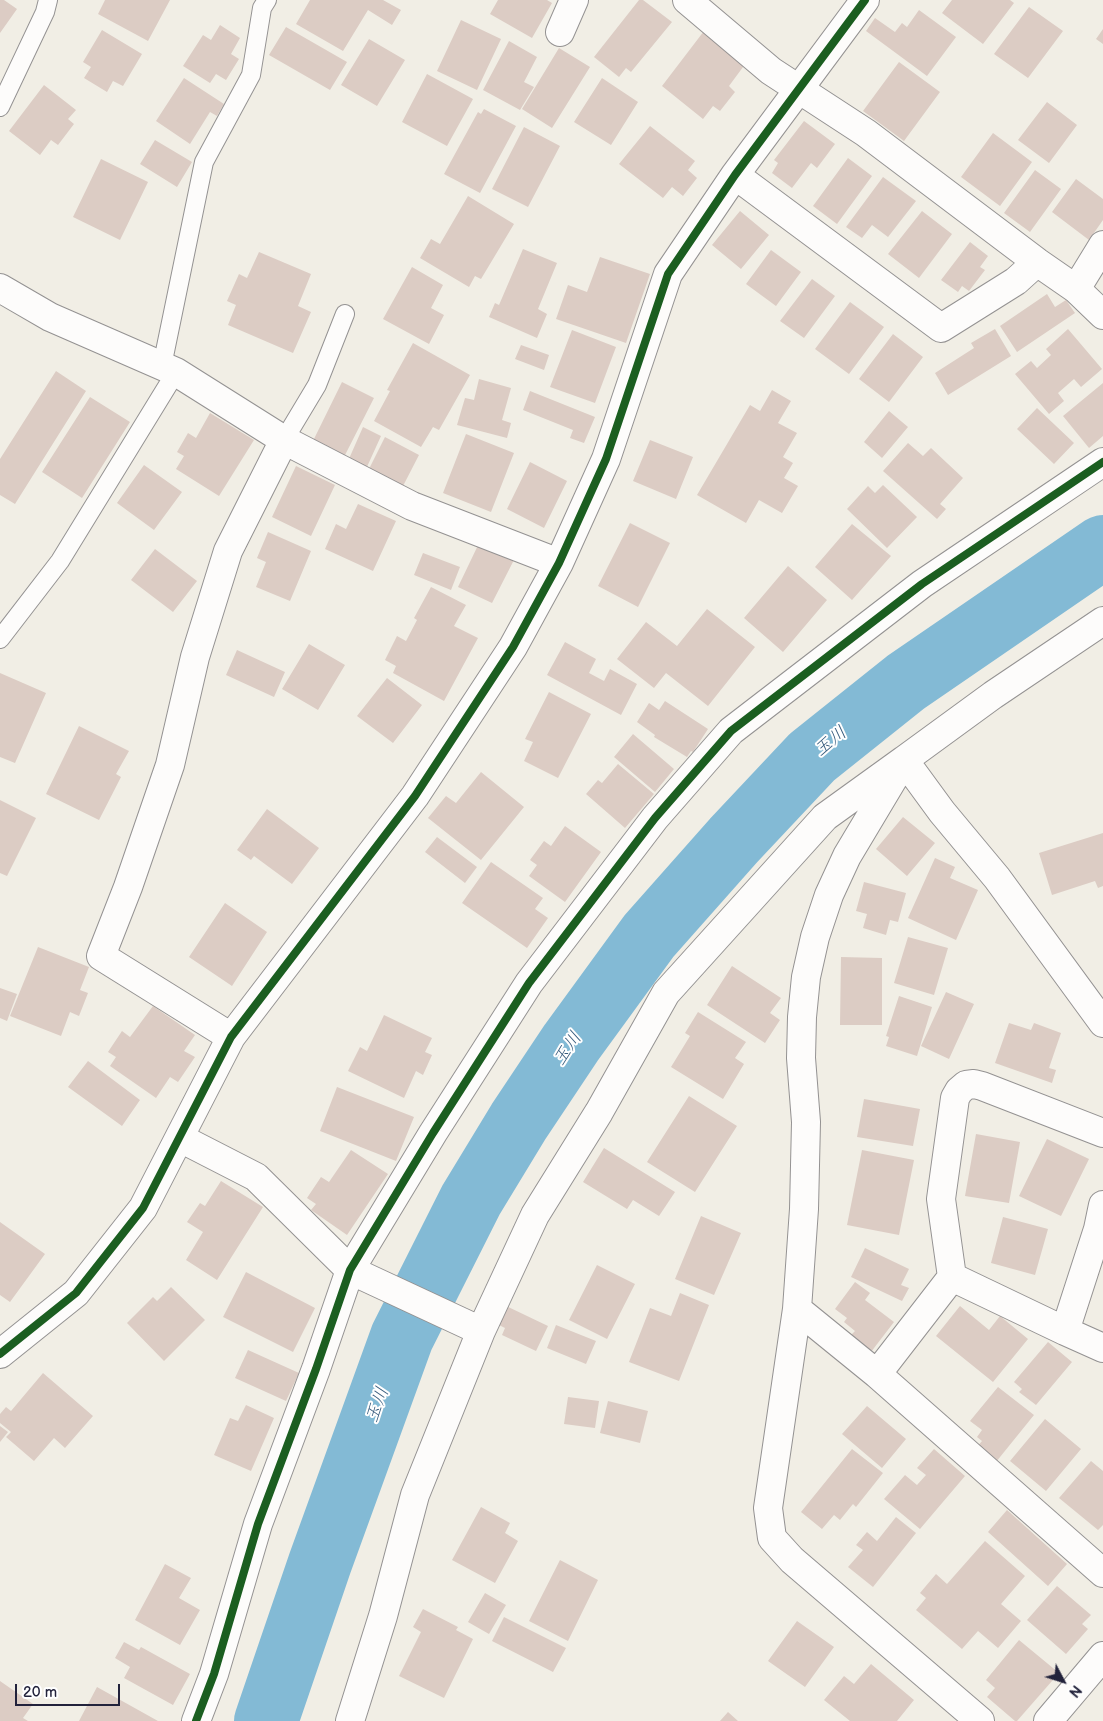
<!DOCTYPE html>
<html>
<head>
<meta charset="utf-8">
<style>
  body { margin:0 }
  #map { position:relative; width:1103px; height:1721px; overflow:hidden; background:#f1eee5; font-family:"Balsamiq Sans",sans-serif }
  canvas { display:block }
  .north { position:absolute; left:1038px; top:1656px; width:50px; height:50px; -webkit-text-stroke:4px #fff; paint-order:stroke; rotate:130deg; font-size:14px; font-weight:700; line-height:20px; text-align:center; color:#22223b }
  .north::after { content:''; display:block; margin:auto; width:18px; height:22px; background:#22223b; clip-path:polygon(50% 0,100% 100%,50% 72%,0 100%) }
  .scale { position:absolute; left:15px; top:1684px; width:105px; height:22px; box-sizing:border-box; border:2px solid #22223b; border-top:0; padding-left:6px; font-size:15px; line-height:18px; white-space:nowrap; color:#22223b; -webkit-text-stroke:4px #fff; paint-order:stroke }
</style>
</head>
<body>
<div id="map">
<canvas width="1103" height="1721"></canvas>
<div class="north">N</div>
<div class="scale">20 m</div>
</div>
<script>
const ctx = document.querySelector('canvas').getContext('2d');
ctx.lineJoin = 'round';
const poly = rows => new Path2D(rows.map(r => 'M' + r).join(''));
function stroke(path, color, width, dash) { ctx.strokeStyle = color; ctx.lineWidth = width; ctx.lineCap = dash ? 'butt' : 'round'; ctx.setLineDash(dash || []); ctx.stroke(path); }
function fillPath(path, color) { ctx.fillStyle = color; ctx.fill(path, 'evenodd'); }
function drawText(font, color, halo, rows, align = 'center') {
  ctx.font = font + ' "Balsamiq Sans","Klee One",sans-serif'; ctx.lineWidth = 4; ctx.setLineDash([]); ctx.textBaseline = 'middle'; ctx.strokeStyle = halo; ctx.fillStyle = color; for (const [text, x, y, turn = 0] of rows) {
    ctx.save(); ctx.translate(x, y); ctx.rotate((+turn || 0) * Math.PI / 180); ctx.textAlign = isNaN(turn) ? turn : align; if (halo) ctx.strokeText(text, 0, 0); ctx.fillText(text, 0, 0); ctx.restore();
  }
}
stroke(poly([
  [266,1721,320,1563,402,1337,471,1200,519,1121,571,1043,649,936,734,840,812,757,906,682,1103,547]
]), '#83bad5', 64);
fillPath(poly([
  [0,0,4,0,17,9,0,33],
  [105,0,170,0,148,41,98,14],
  [310,0,383,0,401,10,392,25,368,10,343,51,296,24],
  [498,0,547,0,552,3,532,38,490,14],
  [639,0,643,0,672,22,631,72,626,68,619,77,594,57],
  [952,0,1010,0,1014,3,983,44,942,13],
  [1029,7,1063,31,1028,78,994,54],
  [919,10,956,37,927,76,866,31,875,18,895,32,902,23,907,27],
  [461,20,501,39,477,90,437,71],
  [220,25,240,38,231,54,239,59,226,80,216,74,210,83,183,66,203,35,211,40],
  [286,27,347,62,330,90,269,55],
  [1103,29,1103,44,1096,39],
  [102,30,142,54,123,86,113,81,107,92,84,78,91,67,83,62],
  [704,31,746,63,729,86,735,92,720,111,713,106,703,119,662,86],
  [369,39,405,60,377,106,341,85],
  [509,41,537,57,524,82,534,87,520,110,483,90],
  [559,48,590,67,552,128,522,109],
  [899,62,940,92,904,141,863,111],
  [427,74,473,99,447,146,402,122],
  [184,78,224,104,217,116,210,112,190,144,156,121],
  [602,78,638,102,611,145,574,122],
  [44,85,76,110,68,119,74,124,58,145,51,140,40,155,9,131],
  [1047,102,1077,125,1049,163,1018,140],
  [484,109,516,126,480,193,444,174,478,112,481,114],
  [804,121,835,144,817,168,811,163,792,188,772,173,778,163,774,160],
  [650,126,695,161,688,170,697,178,683,196,672,187,663,198,619,164],
  [524,127,560,146,528,207,492,189],
  [993,133,1032,162,1000,206,961,177],
  [155,140,192,162,177,187,140,164],
  [848,158,872,176,837,224,813,206],
  [101,159,148,182,120,240,73,217],
  [1035,170,1061,189,1030,232,1004,213],
  [883,177,916,201,888,237,872,225,862,238,846,227],
  [1076,179,1103,199,1103,220,1089,240,1052,212],
  [468,196,514,224,481,279,475,276,469,287,420,258,431,239,440,244],
  [740,211,769,235,741,269,712,245],
  [922,211,952,234,919,278,888,254],
  [970,242,988,256,980,267,985,270,969,291,962,286,958,292,941,280],
  [523,249,557,263,538,309,547,314,537,338,489,317,495,303,499,305],
  [771,250,801,272,776,306,746,284],
  [259,252,311,274,298,306,311,312,293,353,228,325,236,305,227,301,239,274,247,278],
  [600,257,650,274,626,343,556,319,568,285,587,292],
  [412,267,443,285,431,308,444,315,429,344,383,319],
  [812,279,835,296,804,338,780,321],
  [1047,294,1055,307,1066,300,1075,313,1017,352,1000,326],
  [850,302,884,327,849,374,815,349],
  [995,329,1011,356,948,395,935,373,974,348,971,343],
  [1068,329,1102,369,1081,387,1074,379,1058,393,1064,401,1049,414,1015,374,1031,361,1037,368,1051,355,1046,349],
  [572,330,616,347,595,403,550,387],
  [893,334,923,357,889,402,859,379],
  [413,343,470,375,439,430,433,427,421,447,374,421,390,391,387,390],
  [521,345,549,355,544,370,515,359],
  [56,371,86,391,15,504,0,495,0,459],
  [479,379,511,388,502,420,511,423,507,438,457,425,465,398,474,400],
  [342,382,374,398,343,459,312,443],
  [1103,383,1103,436,1089,448,1063,416],
  [772,390,791,401,778,423,797,433,783,457,793,463,784,478,798,486,782,513,759,500,746,523,697,495,750,405,760,411],
  [530,391,595,417,584,443,570,438,573,430,523,410],
  [90,397,130,422,82,498,42,472],
  [1037,408,1074,443,1054,464,1017,429],
  [889,411,908,427,882,458,864,442],
  [210,413,254,440,219,496,176,469,184,456,177,452,188,433,196,438],
  [363,427,381,436,366,469,348,461],
  [466,434,514,453,491,512,443,493],
  [385,437,419,455,403,486,369,469],
  [650,440,693,457,676,499,633,481],
  [908,443,923,456,931,448,963,478,940,504,946,509,937,519,883,471],
  [530,462,567,481,544,528,507,509],
  [144,465,182,492,154,530,117,503],
  [296,466,335,485,311,536,272,517],
  [883,485,917,517,887,548,847,509,868,486,875,493],
  [358,504,396,521,373,571,325,549,336,524,346,529],
  [630,523,670,543,638,607,598,586],
  [852,524,891,556,852,600,815,567],
  [268,532,311,551,290,601,256,587,266,562,257,558],
  [481,539,516,556,492,603,458,587],
  [155,549,197,581,173,612,131,580],
  [423,553,460,567,451,590,414,575],
  [788,566,827,600,783,652,744,618],
  [431,587,466,605,454,626,478,638,444,701,393,673,396,666,385,660,397,636,406,641,417,620,414,618],
  [707,609,755,647,708,706,666,673,654,688,617,659,646,622,677,646],
  [565,642,596,659,589,673,604,681,610,669,637,684,621,715,547,675],
  [309,644,345,665,318,710,282,689],
  [237,650,285,672,274,697,226,675],
  [0,673,46,693,15,763,0,757],
  [387,678,422,705,393,743,357,716],
  [549,692,591,714,558,778,524,761,533,742,525,739],
  [665,701,708,729,693,752,691,751,687,757,654,737,655,735,637,722,649,703,659,710],
  [79,726,129,751,116,774,121,777,99,820,46,794],
  [633,734,674,769,655,792,614,757],
  [618,764,654,794,625,828,586,794,598,780,602,783],
  [481,772,524,807,481,860,428,818,446,796,456,803],
  [0,800,36,818,7,876,0,873],
  [267,809,319,848,292,884,254,856,251,860,237,850],
  [903,817,935,843,907,876,876,849],
  [565,826,601,852,565,902,529,876,537,865,530,860,544,841,551,846],
  [1103,833,1103,886,1098,888,1095,881,1052,895,1039,853],
  [437,837,477,867,465,883,425,852],
  [935,858,955,867,950,878,978,890,956,940,908,918],
  [491,862,543,898,535,909,548,918,527,948,462,903],
  [864,882,906,893,898,922,890,920,886,935,863,928,867,914,856,911],
  [225,903,267,932,232,986,189,957],
  [908,937,948,948,934,995,894,983],
  [38,947,89,967,80,990,88,993,79,1016,70,1012,61,1036,10,1016],
  [841,957,882,958,882,1025,840,1025],
  [732,966,781,998,770,1013,780,1020,765,1043,707,1005],
  [0,988,17,994,7,1021,0,1018],
  [946,992,974,1004,949,1059,921,1046],
  [899,996,932,1007,917,1056,886,1046,889,1037,886,1036],
  [153,1006,195,1035,184,1051,195,1057,178,1082,170,1077,156,1098,110,1066,116,1057,108,1052,122,1031,130,1037],
  [698,1012,746,1042,735,1058,744,1064,723,1099,671,1067,690,1036,685,1033],
  [384,1015,432,1038,425,1052,432,1055,423,1075,416,1071,404,1098,348,1071,360,1047,367,1051],
  [1009,1023,1031,1030,1034,1023,1061,1033,1049,1068,1056,1070,1052,1083,995,1063],
  [88,1061,140,1100,122,1126,68,1087],
  [337,1087,414,1117,396,1161,320,1131],
  [689,1096,737,1126,695,1192,647,1162],
  [864,1099,920,1109,913,1146,857,1137],
  [976,1134,1020,1142,1009,1203,965,1196],
  [1047,1139,1089,1159,1061,1216,1019,1196],
  [604,1148,675,1192,659,1216,633,1200,627,1209,583,1182],
  [351,1150,388,1174,347,1235,311,1210,316,1204,307,1198,321,1177,329,1182],
  [862,1150,914,1160,899,1235,847,1225],
  [221,1181,263,1207,217,1280,186,1260,203,1232,187,1222,200,1203,205,1206],
  [701,1216,741,1233,714,1295,675,1279],
  [1003,1217,1048,1229,1035,1275,991,1263],
  [0,1222,45,1254,10,1302,0,1295],
  [865,1248,909,1269,901,1285,909,1288,902,1301,851,1277],
  [597,1265,635,1284,607,1339,569,1320],
  [246,1272,315,1308,293,1352,223,1317],
  [855,1282,870,1293,865,1300,894,1322,871,1352,850,1336,855,1331,844,1322,847,1318,835,1309],
  [171,1287,205,1320,164,1361,127,1323,153,1297,157,1301],
  [680,1293,709,1305,679,1381,629,1362,650,1308,671,1316],
  [502,1304,548,1326,536,1351,502,1335,505,1328,493,1322],
  [960,1306,989,1330,1000,1316,1028,1339,993,1382,936,1336],
  [556,1325,596,1341,586,1364,547,1348],
  [1048,1342,1072,1362,1036,1405,1019,1392,1022,1389,1014,1382],
  [248,1350,299,1373,286,1401,235,1378],
  [43,1373,93,1416,65,1448,54,1438,34,1461,6,1437,11,1432,0,1423,0,1414,6,1407,11,1411],
  [998,1387,1034,1415,996,1462,977,1447,982,1441,977,1437,982,1430,970,1421],
  [568,1397,599,1401,595,1428,564,1424],
  [608,1401,648,1411,640,1443,600,1433],
  [246,1405,274,1418,251,1471,214,1455,230,1418,238,1421],
  [867,1406,906,1439,882,1468,842,1434],
  [1045,1419,1081,1449,1046,1491,1010,1461],
  [0,1426,8,1432,0,1442],
  [852,1449,883,1473,856,1507,853,1504,840,1520,834,1515,822,1529,801,1512],
  [934,1449,965,1476,920,1529,884,1499,905,1475,917,1485,926,1475,917,1468],
  [1091,1461,1103,1471,1103,1525,1098,1530,1059,1498],
  [481,1507,510,1523,505,1533,518,1541,495,1583,452,1560],
  [1007,1510,1067,1564,1048,1586,988,1532],
  [896,1517,916,1533,873,1587,848,1567,863,1550,856,1545,867,1532,877,1541],
  [985,1541,1025,1576,1001,1604,1021,1621,998,1648,978,1631,962,1649,916,1610,926,1598,920,1593,936,1574,947,1584],
  [560,1560,598,1580,568,1641,529,1621],
  [165,1564,191,1578,179,1598,200,1610,180,1645,135,1620],
  [1057,1586,1091,1615,1082,1624,1088,1629,1066,1654,1027,1620],
  [485,1593,506,1605,489,1634,468,1622],
  [423,1609,458,1627,456,1630,473,1639,444,1698,399,1676,421,1632,413,1627],
  [504,1617,566,1648,553,1672,492,1641],
  [797,1621,834,1647,805,1687,768,1661],
  [1019,1640,1059,1673,1017,1721,1015,1721,987,1697,995,1688,986,1680],
  [124,1642,139,1650,141,1647,190,1674,173,1705,124,1678,130,1667,115,1658],
  [871,1664,914,1700,897,1721,850,1721,824,1700,844,1676,854,1684],
  [0,1681,33,1704,23,1718,28,1721,0,1721],
  [97,1687,158,1721,79,1721],
  [728,1712,738,1721,720,1721]
]), '#dcccc4');
const service = poly([
  [0,107,45,12,48,0],
  [162,366,204,162,251,75,262,8,267,0],
  [284,440,317,385,345,314],
  [0,639,60,561,176,372]
]);
const minor = poly([
  [687,0,771,71,866,133,1037,262,1076,289,1103,315],
  [560,32,574,0],
  [735,175,941,328,1016,281,1037,262],
  [0,288,50,317,176,372,284,440,412,506,559,563],
  [1076,289,1103,245],
  [1103,621,993,695,904,760,942,812,997,878,1103,1023],
  [899,769,847,856,829,895,815,937,806,977,802,1017,801,1058,806,1122,804,1209,797,1309,768,1508,772,1538,792,1560,980,1721],
  [231,1037,101,956,128,887,170,765,195,657,228,551,284,440],
  [180,1138,256,1177,350,1270,481,1331],
  [1103,1205,1098,1229,1065,1331,1103,1348],
  [797,1309,877,1374,1103,1573],
  [1065,1331,952,1277,941,1199,955,1098,959,1091,966,1085,974,1084,982,1086,1103,1133],
  [0,1354,76,1293,143,1208,231,1037,415,796,513,647,559,563,606,459,668,274,735,175,865,0],
  [877,1374,952,1277],
  [196,1721,214,1674,258,1524,316,1369,350,1270,433,1133,529,983,655,818,731,731,922,584,1103,462],
  [350,1721,383,1616,415,1495,481,1331,535,1215,599,1112,666,993,825,817,904,760],
  [1048,1721,1103,1656]
]);
stroke(service, '#949292', 20);
stroke(minor, '#949292', 30);
stroke(service, '#fdfcfb', 18);
stroke(minor, '#fdfcfb', 28);
stroke(poly([
  [0,1354,76,1293,143,1208,231,1037,415,796,513,647,559,563,606,459,668,274,735,175,865,0],
  [196,1721,214,1674,258,1524,316,1369,350,1270,433,1133,529,983,655,818,731,731,922,584,1103,462]
]), '#1b5e20', 8);
drawText('italic 18px', '#385c7d', '#fff', [
  ["玉川",831,742,-39],
  ["玉川",568,1049,-56],
  ["玉川",378,1405,-70]
]);
</script>
</body>
</html>
